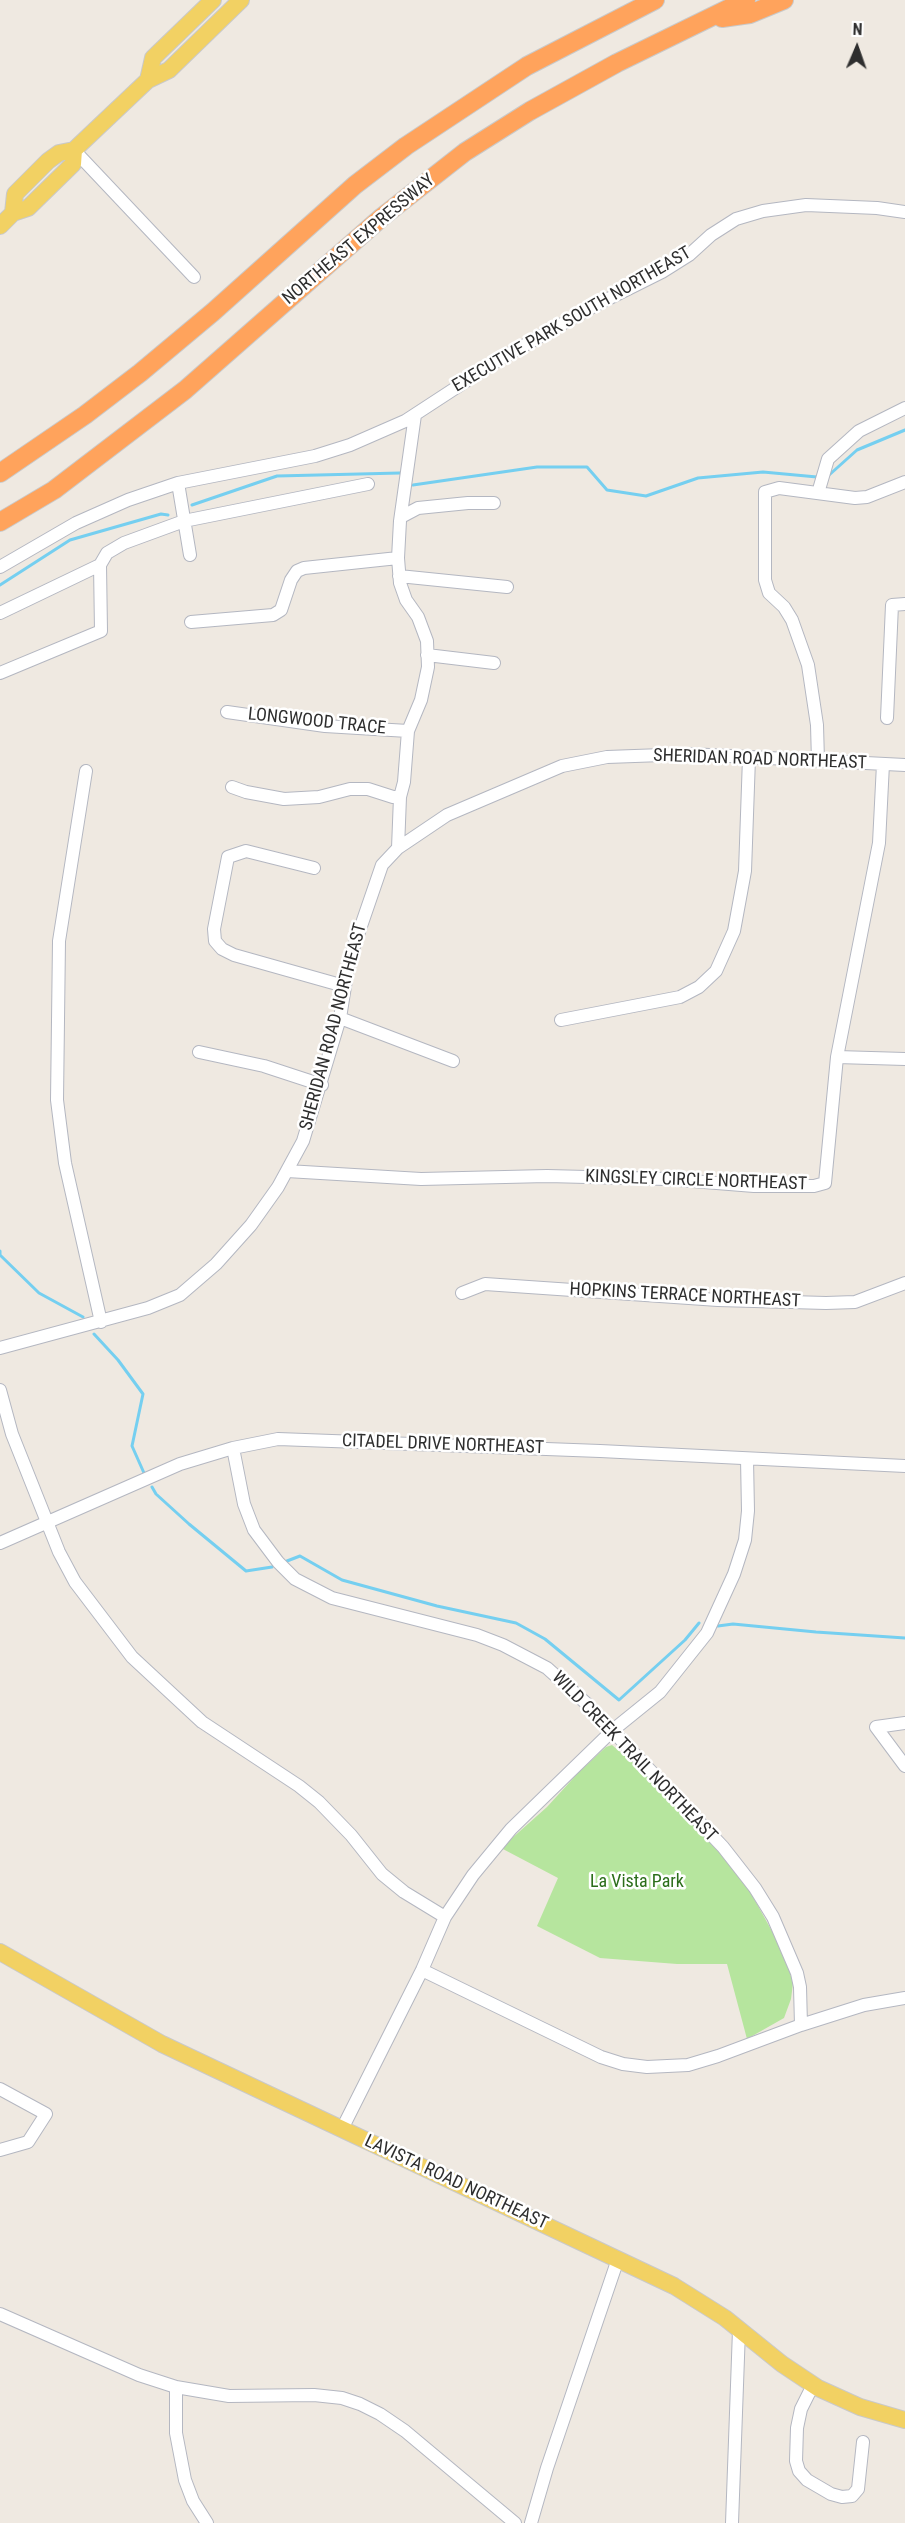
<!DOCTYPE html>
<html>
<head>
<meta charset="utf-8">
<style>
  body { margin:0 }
  #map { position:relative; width:905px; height:2523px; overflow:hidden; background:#efe9e1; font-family:"Roboto Condensed",sans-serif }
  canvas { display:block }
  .north { position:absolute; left:827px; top:18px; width:60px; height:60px; -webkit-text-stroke:4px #fff; paint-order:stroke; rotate:2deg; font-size:16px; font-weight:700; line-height:24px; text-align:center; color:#2e2e2e }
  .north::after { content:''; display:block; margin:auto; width:21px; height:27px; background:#2e2e2e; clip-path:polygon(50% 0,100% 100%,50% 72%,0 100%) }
</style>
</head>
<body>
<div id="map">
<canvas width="905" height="2523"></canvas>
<div class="north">N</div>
</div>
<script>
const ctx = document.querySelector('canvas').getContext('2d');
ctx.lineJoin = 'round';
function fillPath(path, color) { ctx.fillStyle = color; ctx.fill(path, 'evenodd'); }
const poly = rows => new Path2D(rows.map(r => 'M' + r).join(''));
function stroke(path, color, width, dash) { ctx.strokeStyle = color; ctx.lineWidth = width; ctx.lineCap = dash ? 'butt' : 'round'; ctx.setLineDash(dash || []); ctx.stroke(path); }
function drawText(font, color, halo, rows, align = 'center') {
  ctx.font = font + ' "Roboto Condensed",sans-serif'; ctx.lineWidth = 5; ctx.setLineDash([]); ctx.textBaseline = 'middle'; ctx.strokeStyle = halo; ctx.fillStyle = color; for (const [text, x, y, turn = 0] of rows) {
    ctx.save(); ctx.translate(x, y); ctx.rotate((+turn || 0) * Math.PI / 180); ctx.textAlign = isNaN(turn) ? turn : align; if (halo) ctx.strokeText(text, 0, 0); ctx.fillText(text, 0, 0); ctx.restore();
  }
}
fillPath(poly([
  [612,1745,652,1779,669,1801,729,1862,741,1875,784,1953,793,1983,791,1999,784,2018,747,2039,727,1964,677,1964,600,1958,537,1926,558,1878,501,1848,547,1807,579,1772,606,1747]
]), '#b6e59e');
stroke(poly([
  [828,476,857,450,905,430],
  [413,485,537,467,587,467,607,490,646,496,698,478,763,472,817,477],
  [192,505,277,476,400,473],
  [0,585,70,540,161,514,168,515],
  [0,1251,0,1255,39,1293,83,1317],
  [94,1334,118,1360,143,1394,132,1446,144,1473],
  [152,1487,156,1494,189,1524,246,1571,272,1567],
  [287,1561,300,1556,342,1580,437,1606,516,1623,545,1639,619,1700,685,1640,699,1623],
  [718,1626,733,1624,816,1632,905,1638]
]), '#75cff0', 3);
const minor = poly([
  [74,150,194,277],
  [178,483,190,555],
  [818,493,828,459,859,431,905,408],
  [401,517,418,508,468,503,494,503],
  [0,567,76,523,128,500,178,483,315,456,350,445,405,421,500,359,596,305,662,272,689,255,711,235,736,219,763,211,806,205,877,208,905,212],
  [399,576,507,587],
  [0,613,100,565],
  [191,622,273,615,281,610,291,580,297,571,304,568,398,558],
  [427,655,494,663],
  [0,673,101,631,100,565,107,553,124,543,184,521,368,484],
  [227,712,325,726,408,731],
  [887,718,892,605,905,604],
  [818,761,817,725,808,665,792,620,784,607,769,593,765,580,765,492,779,488,855,498,867,497,905,482],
  [86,771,59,941,57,1100,65,1163,101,1322],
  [232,787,246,792,284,799,319,797,350,789,368,789,393,797,400,797],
  [398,848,400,797,404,782,408,731,421,700,428,667,427,641,418,617,406,600,400,583,398,558,400,521,415,415],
  [314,868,246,851,228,857,214,929,215,941,222,949,234,955,344,986],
  [340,1018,453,1061],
  [561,1020,680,997,699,987,716,971,734,931,745,871,749,758],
  [199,1052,264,1066,322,1085],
  [837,1057,905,1059],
  [287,1171,421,1179,547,1176,667,1179,754,1186,814,1186,825,1183,837,1057,879,843,883,764],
  [462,1293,485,1284,718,1300,826,1303,855,1302,905,1283],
  [0,1348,148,1308,180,1295,216,1264,251,1225,278,1187,303,1141,340,1018,349,961,382,865,398,848,447,815,562,766,607,757,690,754,905,765],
  [0,1390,12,1434,59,1552,75,1582,132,1657,202,1722,299,1786,319,1802,351,1835,382,1874,404,1892,445,1917],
  [233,1448,244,1504,254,1530,278,1562,295,1579,332,1598,477,1635,503,1645,547,1668,587,1704,723,1847,755,1888,773,1917,797,1973,800,1987,801,2025],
  [0,1543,180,1464,233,1448,278,1439,600,1451,905,1466],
  [905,1723,876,1727,905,1766],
  [422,1970,601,2057,623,2064,647,2067,688,2065,718,2056,801,2025,864,2005,905,1998],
  [0,2089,46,2114,28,2142,0,2150],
  [342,2129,422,1970,445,1917,473,1875,511,1829,613,1730,660,1692,707,1633,734,1574,745,1540,748,1511,747,1459],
  [0,2314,139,2375,176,2387,229,2396,314,2395,342,2398,360,2404,380,2414,405,2431,515,2523],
  [813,2385,801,2409,797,2428,796,2461,799,2471,807,2480,831,2494,842,2497,852,2496,858,2489,863,2442],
  [176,2387,176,2433,185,2480,193,2501,207,2523],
  [531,2523,547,2468,618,2259],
  [732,2523,739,2330]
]);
const major = poly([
  [148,80,153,58,213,0],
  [13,213,15,194,48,161,59,153,74,150,148,80,169,70,241,0],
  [0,226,13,213,28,208,73,164,74,150],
  [0,1952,162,2044,674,2286,725,2318,782,2364,818,2388,860,2407,905,2420]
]);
const highway = poly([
  [722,18,750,14,784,0],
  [0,473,85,415,140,373,213,312,355,185,406,146,527,66,655,0],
  [0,522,54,490,185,390,382,217,465,152,530,111,617,63,746,0]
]);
stroke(minor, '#b4b7c1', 14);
stroke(major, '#c9c9c9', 18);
stroke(highway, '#c9c9c9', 20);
stroke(minor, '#fff', 12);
stroke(major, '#f2d163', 16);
stroke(highway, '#ffa35c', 18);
drawText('18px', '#2e2e2e', '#fff', [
  ["NORTHEAST EXPRESSWAY",359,240,-40],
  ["EXECUTIVE PARK SOUTH NORTHEAST",572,320,-30],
  ["LONGWOOD TRACE",317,722,6],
  ["SHERIDAN ROAD NORTHEAST",760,760,2],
  ["SHERIDAN ROAD NORTHEAST",334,1027,-75],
  ["KINGSLEY CIRCLE NORTHEAST",696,1181,2],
  ["HOPKINS TERRACE NORTHEAST",685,1296,3],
  ["CITADEL DRIVE NORTHEAST",443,1445,2],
  ["WILD CREEK TRAIL NORTHEAST",634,1757,46],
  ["LAVISTA ROAD NORTHEAST",456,2183,25]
]);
drawText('18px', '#2c6e1b', '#fff', [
  ["La Vista Park",637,1882]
]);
</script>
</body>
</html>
